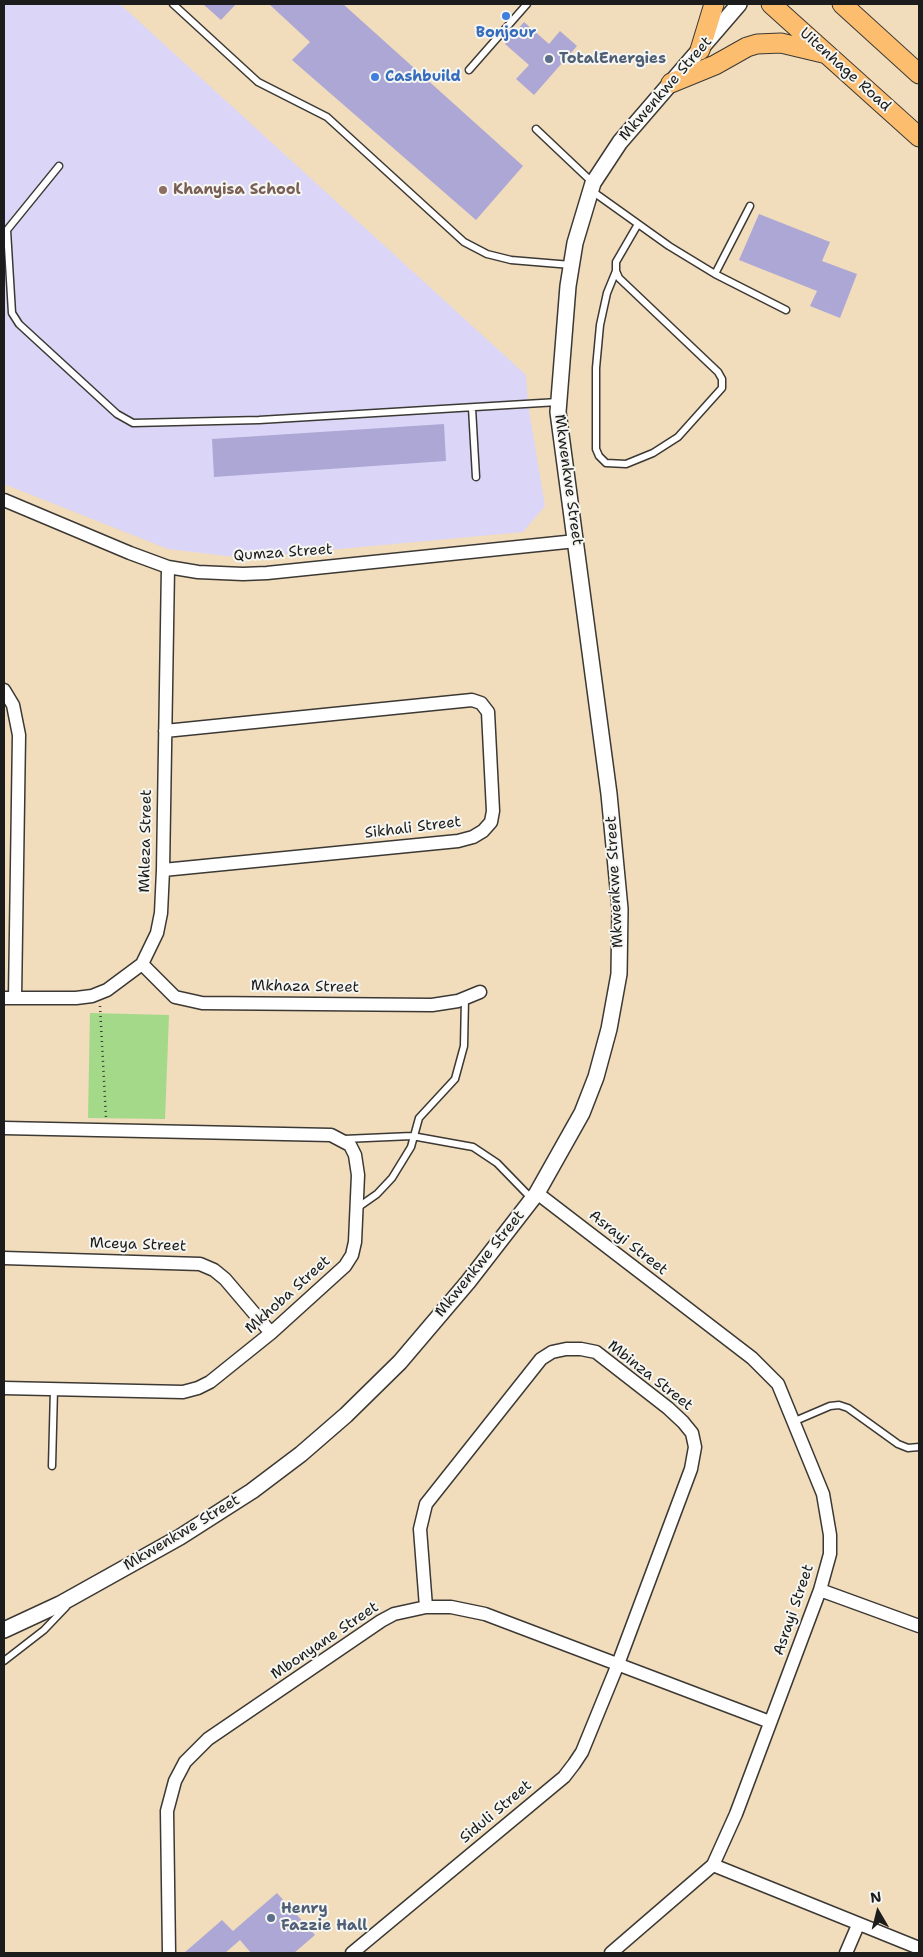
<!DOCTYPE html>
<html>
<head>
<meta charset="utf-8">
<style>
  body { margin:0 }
  #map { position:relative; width:923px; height:1957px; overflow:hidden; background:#f1dcbc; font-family:"Shantell Sans",sans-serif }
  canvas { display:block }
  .frame { position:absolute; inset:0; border:5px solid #1c1c1c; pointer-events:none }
  .north { position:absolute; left:853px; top:1887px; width:50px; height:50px; -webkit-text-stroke:4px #f6f6f2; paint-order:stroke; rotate:352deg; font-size:14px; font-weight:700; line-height:20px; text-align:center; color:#1c1c1c }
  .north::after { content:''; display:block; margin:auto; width:18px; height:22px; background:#1c1c1c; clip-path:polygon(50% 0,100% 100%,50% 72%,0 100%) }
</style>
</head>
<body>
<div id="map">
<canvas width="923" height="1957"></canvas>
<div class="frame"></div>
<div class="north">N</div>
</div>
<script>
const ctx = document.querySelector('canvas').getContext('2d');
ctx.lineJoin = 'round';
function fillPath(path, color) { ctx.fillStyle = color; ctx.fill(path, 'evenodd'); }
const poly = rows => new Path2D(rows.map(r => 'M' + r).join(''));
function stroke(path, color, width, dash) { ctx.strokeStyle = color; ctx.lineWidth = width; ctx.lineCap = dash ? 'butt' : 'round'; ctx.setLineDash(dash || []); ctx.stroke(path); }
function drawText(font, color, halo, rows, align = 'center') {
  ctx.font = font + ' "Shantell Sans",sans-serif'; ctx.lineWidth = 4; ctx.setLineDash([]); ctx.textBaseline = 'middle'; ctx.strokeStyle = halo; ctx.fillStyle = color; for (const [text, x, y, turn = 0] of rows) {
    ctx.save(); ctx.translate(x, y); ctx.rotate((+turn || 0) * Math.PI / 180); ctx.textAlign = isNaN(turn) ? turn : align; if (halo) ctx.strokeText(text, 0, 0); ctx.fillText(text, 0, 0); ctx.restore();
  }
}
fillPath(poly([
  [4,4,120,4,526,375,528,404,545,506,523,532,243,558,168,549,4,484]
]), '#dbd6f7');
fillPath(poly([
  [90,1013,169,1015,165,1119,88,1118]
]), '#a4d98a');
fillPath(poly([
  [203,4,236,4,221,20],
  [269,4,343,4,523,166,476,220,292,60,310,42],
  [524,22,549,44,560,31,577,46,534,95,516,79,529,65,505,44],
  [759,214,830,242,822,261,857,274,840,318,810,306,817,291,739,260],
  [444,424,446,461,214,477,212,439],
  [277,1893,315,1935,294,1953,251,1953,240,1940,225,1953,184,1953,222,1920,233,1931]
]), '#ada7d5');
const service = poly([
  [173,4,258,82,327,117,464,242,487,254,511,260,571,265],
  [469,70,527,4],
  [536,129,592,182],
  [59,166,7,230,12,313,19,324,117,414,133,423,259,420,558,402],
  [592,191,669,246,715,274,786,310],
  [616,271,607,293,600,325,596,368,596,449,599,456,606,463,626,464,653,453,678,437,722,388,722,379,718,372,619,278,616,271,616,262,638,224],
  [715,274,750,206],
  [472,408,476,477],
  [344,1139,412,1136,473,1147,497,1163,532,1199],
  [357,1208,377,1194,392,1178,411,1147,419,1118,455,1079,464,1046,465,998],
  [795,1421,830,1406,839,1405,848,1408,898,1444,908,1448,919,1447],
  [52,1466,54,1389],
  [4,1661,44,1630,66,1607]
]);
const minor = poly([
  [4,500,130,553,168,567,198,572,243,574,267,573,576,541],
  [4,690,13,705,19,735,15,998],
  [163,870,458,841,473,837,483,831,491,822,493,811,488,712,481,703,472,700,165,731],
  [142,964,175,997,202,1003,432,1005,458,1001,480,992],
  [4,998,76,998,92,996,107,990,142,964,157,933,161,913,163,870,168,567],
  [4,1128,331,1135,350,1145,355,1155,358,1175,355,1242,352,1255,345,1266,271,1333,210,1382,198,1388,183,1392,4,1388],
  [537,1193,752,1358,778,1384,823,1494,830,1535,830,1554,820,1590,736,1814,713,1865,611,1953],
  [4,1258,200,1264,214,1270,225,1279,271,1333],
  [820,1590,919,1626],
  [713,1865,919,1948],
  [169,1953,167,1811,175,1781,185,1762,208,1739,381,1621,394,1614,426,1607,451,1607,485,1614,770,1722],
  [352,1953,564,1777,574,1764,582,1752,618,1664,691,1469,695,1447,692,1433,683,1422,668,1408,596,1352,581,1349,566,1349,552,1352,541,1359,426,1504,420,1529,426,1607],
  [846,1953,858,1925]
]);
const tertiary = poly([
  [4,1630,60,1604,180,1537,252,1491,301,1454,346,1415,400,1362,468,1282,537,1193,582,1113,596,1077,609,1029,619,974,620,909,609,794,558,412,568,286,575,243,593,183,620,142,739,4]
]);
const primary = poly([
  [771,4,919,137],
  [842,4,919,74],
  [700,50,714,4],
  [671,83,715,65,747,47,757,44,781,43,823,53]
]);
stroke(service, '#3c3934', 9);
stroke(minor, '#3c3934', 15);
stroke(tertiary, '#3c3934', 18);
stroke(primary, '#3c3934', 21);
stroke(poly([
  [100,1006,106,1118]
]), '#3c3934', 2.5, [1, 4]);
stroke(service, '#fff', 6);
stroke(minor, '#fff', 12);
stroke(tertiary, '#fff', 15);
stroke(primary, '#fcbd6f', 19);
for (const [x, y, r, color] of [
  [506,16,5,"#3f7fe0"],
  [549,59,5,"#5c6f8a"],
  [375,77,5,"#3f7fe0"],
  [163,190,5,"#8d6e63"],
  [271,1918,5,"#5c6f8a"]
]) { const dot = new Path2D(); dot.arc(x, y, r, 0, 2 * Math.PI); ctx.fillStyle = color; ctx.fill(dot); stroke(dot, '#f6f6f2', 2); }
drawText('bold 15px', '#366cbe', '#f6f6f2', [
  ["Bonjour",506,33],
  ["Cashbuild",385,77,"left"]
]);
drawText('bold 15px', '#4e5e75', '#f6f6f2', [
  ["TotalEnergies",559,59],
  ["Henry",281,1909],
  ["Fazzie Hall",281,1926]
], 'left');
drawText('15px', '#1c1c1c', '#f6f6f2', [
  ["Uitenhage Road",845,70,42],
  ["Mkwenkwe Street",666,89,-49],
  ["Mkwenkwe Street",568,480,82],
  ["Qumza Street",283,553,-4],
  ["Sikhali Street",413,828,-7],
  ["Mhleza Street",146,841,-89],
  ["Mkwenkwe Street",615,882,-93],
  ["Mkhaza Street",305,987,1],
  ["Asrayi Street",628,1243,38],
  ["Mceya Street",138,1245,2],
  ["Mkwenkwe Street",480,1264,-51],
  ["Mkhoba Street",288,1295,-42],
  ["Mbinza Street",650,1376,38],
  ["Mkwenkwe Street",182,1533,-31],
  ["Asrayi Street",794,1610,-71],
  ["Mbonyane Street",325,1641,-34],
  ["Siduli Street",496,1812,-40]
]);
drawText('bold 15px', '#785e54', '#f6f6f2', [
  ["Khanyisa School",173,190]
], 'left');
</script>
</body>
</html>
